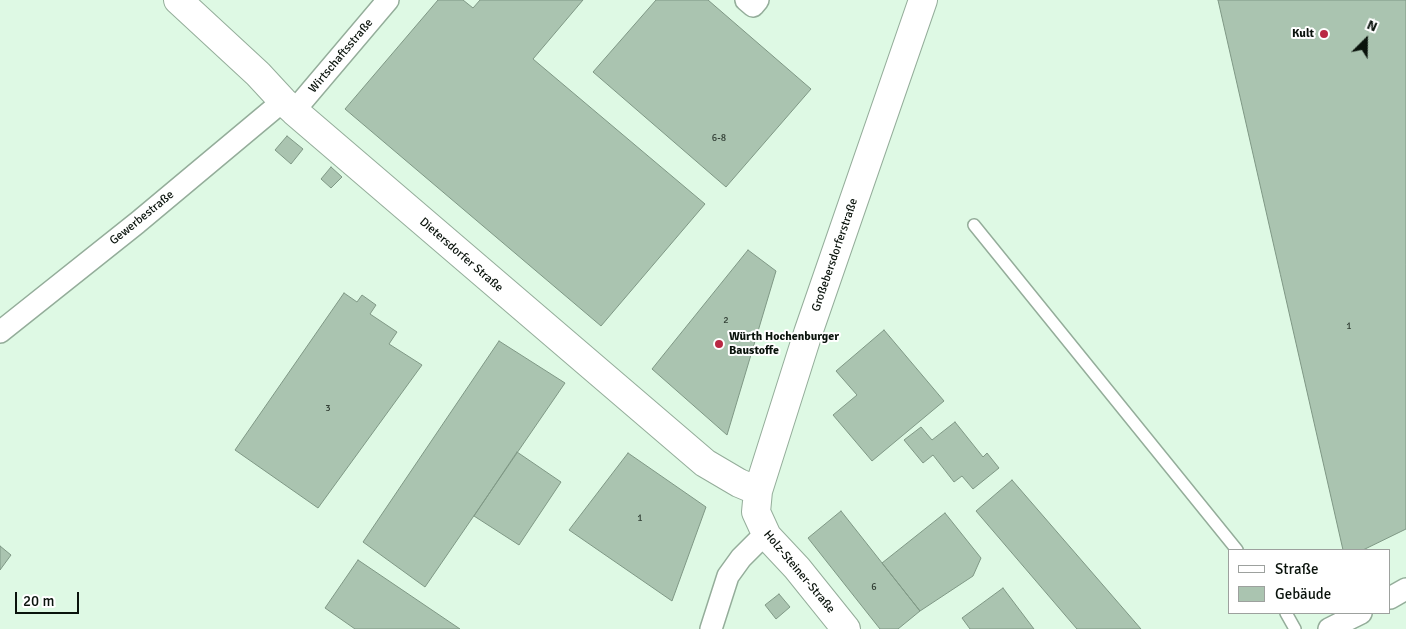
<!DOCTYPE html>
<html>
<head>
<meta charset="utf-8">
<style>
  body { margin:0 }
  #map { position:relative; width:1406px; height:629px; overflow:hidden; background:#def9e4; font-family:Signika,sans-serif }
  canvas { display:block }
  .legend { position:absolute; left:1228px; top:549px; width:162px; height:65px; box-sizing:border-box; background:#fff; border:1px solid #9da19e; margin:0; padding:6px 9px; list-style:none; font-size:15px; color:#0a130c }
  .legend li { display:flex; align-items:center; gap:10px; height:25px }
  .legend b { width:25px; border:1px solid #9da19e }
  .north { position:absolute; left:1341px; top:15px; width:50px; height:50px; -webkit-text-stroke:4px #fff; paint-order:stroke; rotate:23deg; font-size:14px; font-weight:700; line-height:20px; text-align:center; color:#0a130c }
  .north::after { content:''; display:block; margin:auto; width:18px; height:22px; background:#0a130c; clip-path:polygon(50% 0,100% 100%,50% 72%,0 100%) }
  .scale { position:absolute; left:15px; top:592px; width:64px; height:22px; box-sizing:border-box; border:2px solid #0a130c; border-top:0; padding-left:6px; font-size:15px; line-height:18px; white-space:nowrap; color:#0a130c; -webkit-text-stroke:4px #fff; paint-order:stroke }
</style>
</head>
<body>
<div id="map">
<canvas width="1406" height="629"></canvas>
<ul class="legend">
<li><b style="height:6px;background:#fff"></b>Straße</li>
<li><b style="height:14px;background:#aac4b0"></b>Gebäude</li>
</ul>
<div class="north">N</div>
<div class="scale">20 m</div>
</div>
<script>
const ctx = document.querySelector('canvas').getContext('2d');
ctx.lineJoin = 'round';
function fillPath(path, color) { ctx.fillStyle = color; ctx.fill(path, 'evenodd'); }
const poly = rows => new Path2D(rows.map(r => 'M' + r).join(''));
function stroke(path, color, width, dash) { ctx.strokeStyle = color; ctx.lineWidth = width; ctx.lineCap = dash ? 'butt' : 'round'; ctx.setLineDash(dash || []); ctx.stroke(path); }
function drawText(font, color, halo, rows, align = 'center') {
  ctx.font = font + ' Signika,sans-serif'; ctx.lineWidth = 4; ctx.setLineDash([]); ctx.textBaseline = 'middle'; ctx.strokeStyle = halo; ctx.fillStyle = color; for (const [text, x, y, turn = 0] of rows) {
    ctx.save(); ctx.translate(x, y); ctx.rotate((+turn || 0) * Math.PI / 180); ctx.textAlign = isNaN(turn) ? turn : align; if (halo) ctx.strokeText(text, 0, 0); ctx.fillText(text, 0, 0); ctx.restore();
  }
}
const building = poly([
  [438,0,463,0,473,8,480,0,583,0,533,59,705,204,601,326,345,109,438,0],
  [656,0,708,0,811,89,726,187,593,72,656,0],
  [1218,0,1406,0,1406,529,1363,550,1343,550,1218,0],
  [287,136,303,149,291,164,275,150,287,136],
  [331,167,342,177,331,188,321,179,331,167],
  [748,250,776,271,727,435,652,369,748,250],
  [344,293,357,302,362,295,376,305,370,314,397,332,389,344,422,365,318,508,235,450,344,293],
  [884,330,944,401,872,461,833,415,857,395,836,371,884,330],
  [499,341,565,383,425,587,363,542,499,341],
  [955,422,983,457,987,453,999,468,973,489,962,476,954,482,933,455,923,463,904,440,921,427,932,440,955,422],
  [517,452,561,482,519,545,474,516,517,452],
  [628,453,706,507,672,601,569,530,628,453],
  [1012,480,1141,629,1077,629,976,511,1012,480],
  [841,511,920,611,898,629,880,629,808,538,841,511],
  [945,513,981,558,973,576,920,611,882,563,945,513],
  [0,546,11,555,0,570,0,546],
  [358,560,460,629,355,629,325,608,358,560],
  [1003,588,1034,629,970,629,962,618,1003,588],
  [779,594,790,607,776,619,765,605,779,594]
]);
fillPath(building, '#aac4b0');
stroke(building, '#7f9885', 1);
const lane = poly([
  [974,225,1237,550],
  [1286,613,1295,629]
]);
const street = poly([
  [746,0,753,6,758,0],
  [294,111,388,0],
  [0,332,137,223,283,101],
  [1390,598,1406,589],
  [711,629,728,576,741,558,757,542,767,536],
  [1329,629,1361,613]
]);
const secondary = poly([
  [178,0,258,74,283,101,294,111,705,463,739,483,758,491],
  [846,629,797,568,767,536,756,512,758,491,808,333,923,0]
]);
stroke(lane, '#94ad9a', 14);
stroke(street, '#94ad9a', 24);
stroke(secondary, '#94ad9a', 30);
stroke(lane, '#fff', 11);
stroke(street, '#fff', 21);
stroke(secondary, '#fff', 28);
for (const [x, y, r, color] of [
  [1324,34,5,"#b92843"],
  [719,344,5,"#b92843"]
]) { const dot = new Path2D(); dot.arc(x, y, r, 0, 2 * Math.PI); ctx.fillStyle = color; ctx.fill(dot); stroke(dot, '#fff', 2); }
drawText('10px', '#323f35', null, [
  ["6-8",719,138],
  ["2",726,320],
  ["1",1349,326],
  ["3",328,408],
  ["1",640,518],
  ["6",874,587]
]);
drawText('bold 12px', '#0a130c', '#fff', [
  ["Kult",1314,34],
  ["Würth Hochenburger",729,337,"left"],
  ["Baustoffe",729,351,"left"]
], 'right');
drawText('12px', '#0a130c', '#fff', [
  ["Wirtschaftsstraße",341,56,-50],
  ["Gewerbestraße",142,218,-39],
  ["Dietersdorfer Straße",461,255,41],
  ["Großebersdorferstraße",835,255,-71],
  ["Holz-Steiner-Straße",799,572,50]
]);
</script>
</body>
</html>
